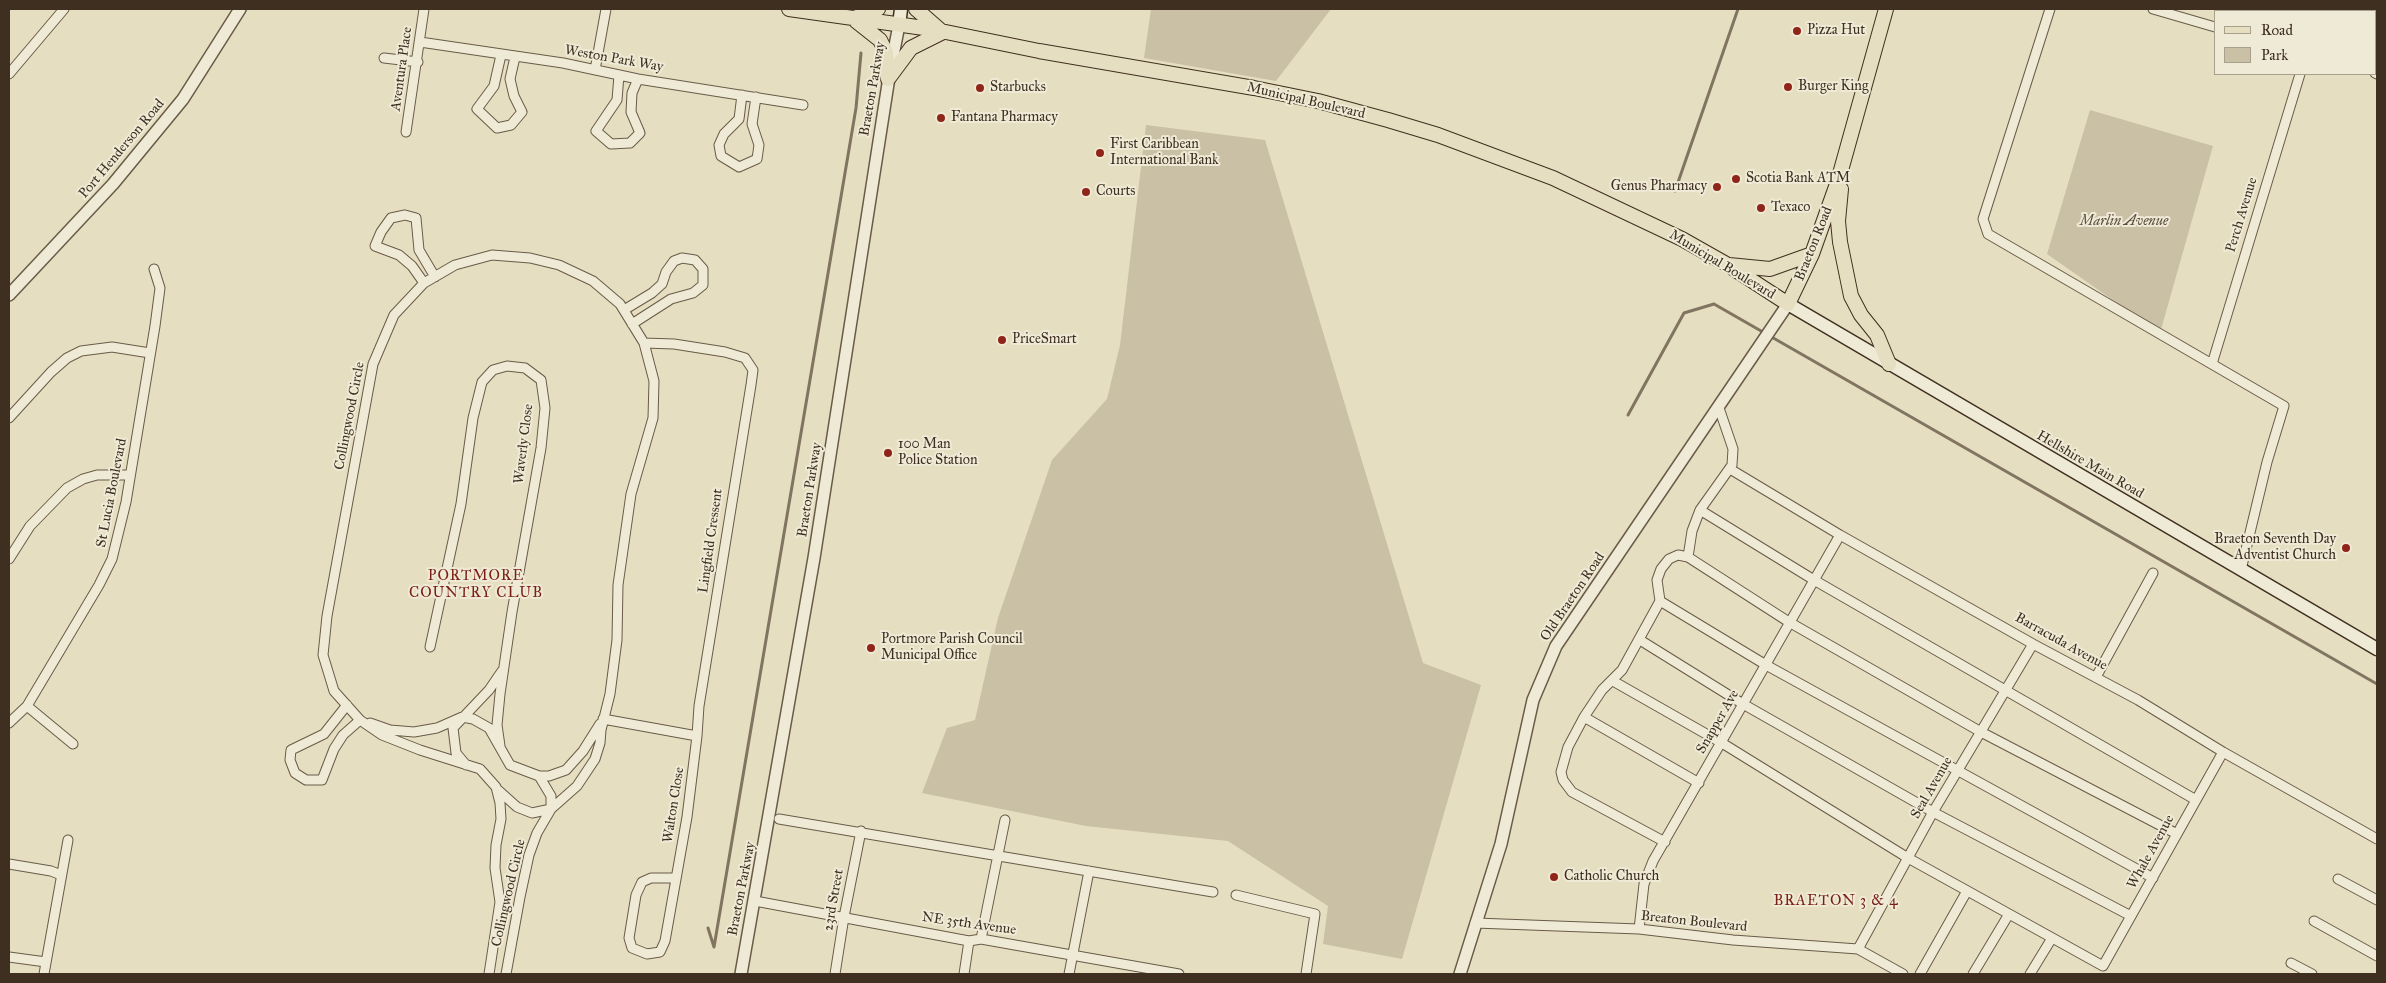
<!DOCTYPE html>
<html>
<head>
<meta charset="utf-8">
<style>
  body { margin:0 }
  #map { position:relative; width:2386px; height:983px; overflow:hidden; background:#e6dec0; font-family:"IM FELL Great Primer",serif }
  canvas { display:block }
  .frame { position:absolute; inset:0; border:10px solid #3f2f20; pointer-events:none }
  .legend { position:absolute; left:2214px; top:10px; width:162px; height:65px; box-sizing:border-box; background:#efead6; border:1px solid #a99f8d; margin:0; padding:6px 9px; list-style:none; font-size:15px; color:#3f2f20 }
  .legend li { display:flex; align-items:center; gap:10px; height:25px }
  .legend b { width:25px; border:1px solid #a99f8d }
</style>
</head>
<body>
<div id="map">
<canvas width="2386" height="983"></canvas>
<div class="frame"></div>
<ul class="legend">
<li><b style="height:6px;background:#e6dec0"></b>Road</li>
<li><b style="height:14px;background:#cac0a5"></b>Park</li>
</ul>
</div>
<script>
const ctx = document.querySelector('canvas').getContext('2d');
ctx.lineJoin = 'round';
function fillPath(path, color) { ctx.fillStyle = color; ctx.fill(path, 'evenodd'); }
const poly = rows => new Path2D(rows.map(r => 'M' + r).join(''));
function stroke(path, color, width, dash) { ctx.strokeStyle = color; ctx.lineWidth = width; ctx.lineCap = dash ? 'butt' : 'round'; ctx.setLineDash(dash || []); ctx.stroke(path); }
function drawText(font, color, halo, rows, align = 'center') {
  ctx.font = font + ' "IM FELL Great Primer",serif'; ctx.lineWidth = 4; ctx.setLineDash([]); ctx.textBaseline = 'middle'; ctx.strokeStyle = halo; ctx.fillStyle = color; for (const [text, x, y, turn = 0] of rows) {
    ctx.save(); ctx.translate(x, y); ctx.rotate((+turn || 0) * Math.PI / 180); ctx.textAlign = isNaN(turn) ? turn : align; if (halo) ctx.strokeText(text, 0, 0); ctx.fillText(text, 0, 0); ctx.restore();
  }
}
fillPath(poly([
  [1151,9,1331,9,1276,81,1144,58],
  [2090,110,2213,146,2160,333,2047,254],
  [1146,125,1265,140,1423,663,1481,685,1402,959,1323,944,1328,906,1228,841,1086,826,922,793,947,728,975,720,998,618,1052,460,1107,399,1120,345]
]), '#cac0a5');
stroke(poly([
  [1675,191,1738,9],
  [1628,415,1684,313,1714,304,2377,684],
  [708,928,714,947,856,108,861,53]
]), '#817460', 3);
const minor = poly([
  [2050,9,1983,219,1988,234,2284,406,2267,462,2241,570],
  [2153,9,2215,27],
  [2266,11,2267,9],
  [420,42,563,63,638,79,803,105],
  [501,55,494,86,477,109,497,128,511,125,522,112,514,96,510,79,515,57],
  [384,58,418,62],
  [595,70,606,9],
  [2375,73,2377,74],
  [9,74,64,9],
  [619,75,617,100,596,131,611,144,630,143,640,133,631,112,632,93,638,79],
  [742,95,739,119,724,134,719,145,721,156,739,167,757,159,759,145,752,124,756,97],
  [406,132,424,9],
  [424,283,412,266,399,255,375,246,381,232,391,218,405,215,416,218,419,250,435,277],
  [624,310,652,293,662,284,666,272,674,261,682,258,695,260,703,269,703,285,693,293,671,299,632,324],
  [2212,364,2300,74],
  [9,418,51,372,67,358,81,351,112,347,150,353],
  [1730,469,1840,535,2033,644,2138,700,2223,752,2377,839],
  [1700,510,1814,580,2196,800],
  [1688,557,1789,622,1981,732,2177,834],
  [9,559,30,526,67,488,83,479,97,475,130,475],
  [1660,601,1766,665,2153,878],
  [1640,640,1743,704,1933,812,2131,916],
  [430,647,461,504,473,418,482,382,493,370,507,366,525,368,541,380,545,408,541,448,512,612,500,694,497,725,500,746],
  [2096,677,2153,573],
  [1613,681,1722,743,1908,858,2103,966,2223,752],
  [347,705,324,734,291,750,290,760,295,773,306,780,322,780,334,749,343,735,360,720],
  [27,706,73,744],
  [1584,717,1699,783],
  [603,719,697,736,699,706,751,385,753,370,745,358,725,352,674,344,644,343],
  [9,723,27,706,99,585,112,559,126,502,155,326,160,288,154,269],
  [370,723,390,730,414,732,437,728,462,717,473,719,489,728,510,765,539,776,551,796,551,809],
  [466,765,456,753,453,728,489,690,502,671],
  [539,776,549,776,566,770,583,751,600,724],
  [497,789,517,807,532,813,551,809],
  [779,819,1213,892],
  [1665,842,1572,792,1563,780,1561,772,1568,747,1584,717,1602,690,1622,670,1660,601,1657,580,1661,569,1669,559,1678,555,1688,557,1692,531,1700,510,1732,465,1733,449,1719,408],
  [9,864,51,871,61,875],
  [675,878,651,878,642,882,636,895,629,938,632,948,647,954,660,952,665,941,687,817,697,736],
  [2338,879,2377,900],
  [1236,895,1315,914,1306,974],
  [755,901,969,941,981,939,1179,974],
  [2314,921,2377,956],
  [1475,923,1639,929,1733,940,1858,949,1903,974],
  [1639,929,1644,884,1653,861,1840,535],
  [981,939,1005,820],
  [1858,949,1933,812,2033,644],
  [9,957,46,962],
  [2291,963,2312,974],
  [44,974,68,840],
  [489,974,500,902,495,868,496,845,501,819,500,803,496,787,480,769,420,750,382,735,360,720,334,691,323,655,327,616,373,364,394,315,424,283,455,265,492,255,530,258,559,265,593,281,620,304,644,343,654,381,653,418,631,494,618,585,617,640,610,694,601,730,600,743,595,759,577,786,551,809,537,833,529,855,520,897,506,974],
  [835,974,844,917,861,831],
  [964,974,969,941],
  [1069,974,1089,871],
  [1920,974,1967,891],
  [1973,974,2009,914],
  [2030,974,2052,938]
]);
const tertiary = poly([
  [9,295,113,184,183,99,240,9],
  [741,974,814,558,890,71,899,25],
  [1460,974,1501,844,1533,700,1556,646,1788,304]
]);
const secondary = poly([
  [899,25,901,9],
  [1788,304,2377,649]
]);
const primary = poly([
  [789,9,931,29,1039,51,1254,88,1318,101,1388,120,1438,135,1553,178,1682,239,1728,265,1788,304,1812,254,1838,181,1886,9],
  [916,9,940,30],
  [854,18,878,9],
  [856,21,880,40,886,52,888,79],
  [888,79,911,48,943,32],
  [1841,189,1838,221,1840,242,1851,296,1861,315,1877,335,1889,364],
  [1729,265,1770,269,1812,254]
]);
stroke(minor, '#695b48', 11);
stroke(tertiary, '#695b48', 14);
stroke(secondary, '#3f2f20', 15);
stroke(primary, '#3f2f20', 16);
stroke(minor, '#efead6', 9);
stroke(tertiary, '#efead6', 11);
stroke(secondary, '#efead6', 12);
stroke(primary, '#e6dec0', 14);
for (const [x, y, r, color] of [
  [1797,31,5,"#8f2418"],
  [1788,87,5,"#8f2418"],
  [980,88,5,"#8f2418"],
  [941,118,5,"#8f2418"],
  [1100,153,5,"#8f2418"],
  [1736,179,5,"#8f2418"],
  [1717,187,5,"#8f2418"],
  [1086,192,5,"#8f2418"],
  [1761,208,5,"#8f2418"],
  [1002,340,5,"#8f2418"],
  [888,453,5,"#8f2418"],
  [2346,548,5,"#8f2418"],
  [871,648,5,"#8f2418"],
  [1554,877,5,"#8f2418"]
]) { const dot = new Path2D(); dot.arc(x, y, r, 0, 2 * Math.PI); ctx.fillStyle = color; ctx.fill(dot); stroke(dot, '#efead6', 2); }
drawText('14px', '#3f2f20', '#efead6', [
  ["Pizza Hut",1807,31],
  ["Burger King",1798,87],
  ["Starbucks",990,88],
  ["Fantana Pharmacy",951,118],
  ["First Caribbean",1110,145],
  ["International Bank",1110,161],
  ["Scotia Bank ATM",1746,179],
  ["Genus Pharmacy",1707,187,"right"],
  ["Courts",1096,192],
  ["Texaco",1771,208],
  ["PriceSmart",1012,340],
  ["100 Man",898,445],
  ["Police Station",898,461],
  ["Braeton Seventh Day",2336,540,"right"],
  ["Adventist Church",2336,556,"right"],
  ["Portmore Parish Council",881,640],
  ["Municipal Office",881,656],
  ["Catholic Church",1564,877]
], 'left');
drawText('14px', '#3f2f20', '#efead6', [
  ["Weston Park Way",614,59,10],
  ["Aventura Place",402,69,-82],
  ["Braeton Parkway",873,89,-80],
  ["Municipal Boulevard",1306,101,13],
  ["Port Henderson Road",122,149,-50],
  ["Perch Avenue",2242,215,-73],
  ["Braeton Road",1814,244,-68],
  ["Municipal Boulevard",1722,265,31],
  ["Collingwood Circle",350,416,-79],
  ["Waverly Close",524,444,-83],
  ["Hellshire Main Road",2090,465,30],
  ["Braeton Parkway",810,490,-81],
  ["St Lucia Boulevard",112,493,-79],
  ["Lingfield Cressent",711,541,-82],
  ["Old Braeton Road",1573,597,-56],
  ["Barracuda Avenue",2061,642,29],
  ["Snapper Ave",1718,722,-60],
  ["Seal Avenue",1932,788,-60],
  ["Walton Close",674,805,-81],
  ["Whale Avenue",2151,852,-61],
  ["Braeton Parkway",742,889,-79],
  ["Collingwood Circle",509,893,-77],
  ["23rd Street",834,900,-80],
  ["Breaton Boulevard",1694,922,6],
  ["NE 35th Avenue",969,924,8]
]);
drawText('italic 14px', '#5b4c3b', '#efead6', [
  ["Marlin Avenue",2124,222]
]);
ctx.letterSpacing = '1px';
drawText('15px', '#7a1f14', '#efead6', [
  ["PORTMORE",476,576],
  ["COUNTRY CLUB",476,593],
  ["BRAETON 3 & 4",1836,901]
]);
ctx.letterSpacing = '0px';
</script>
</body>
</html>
